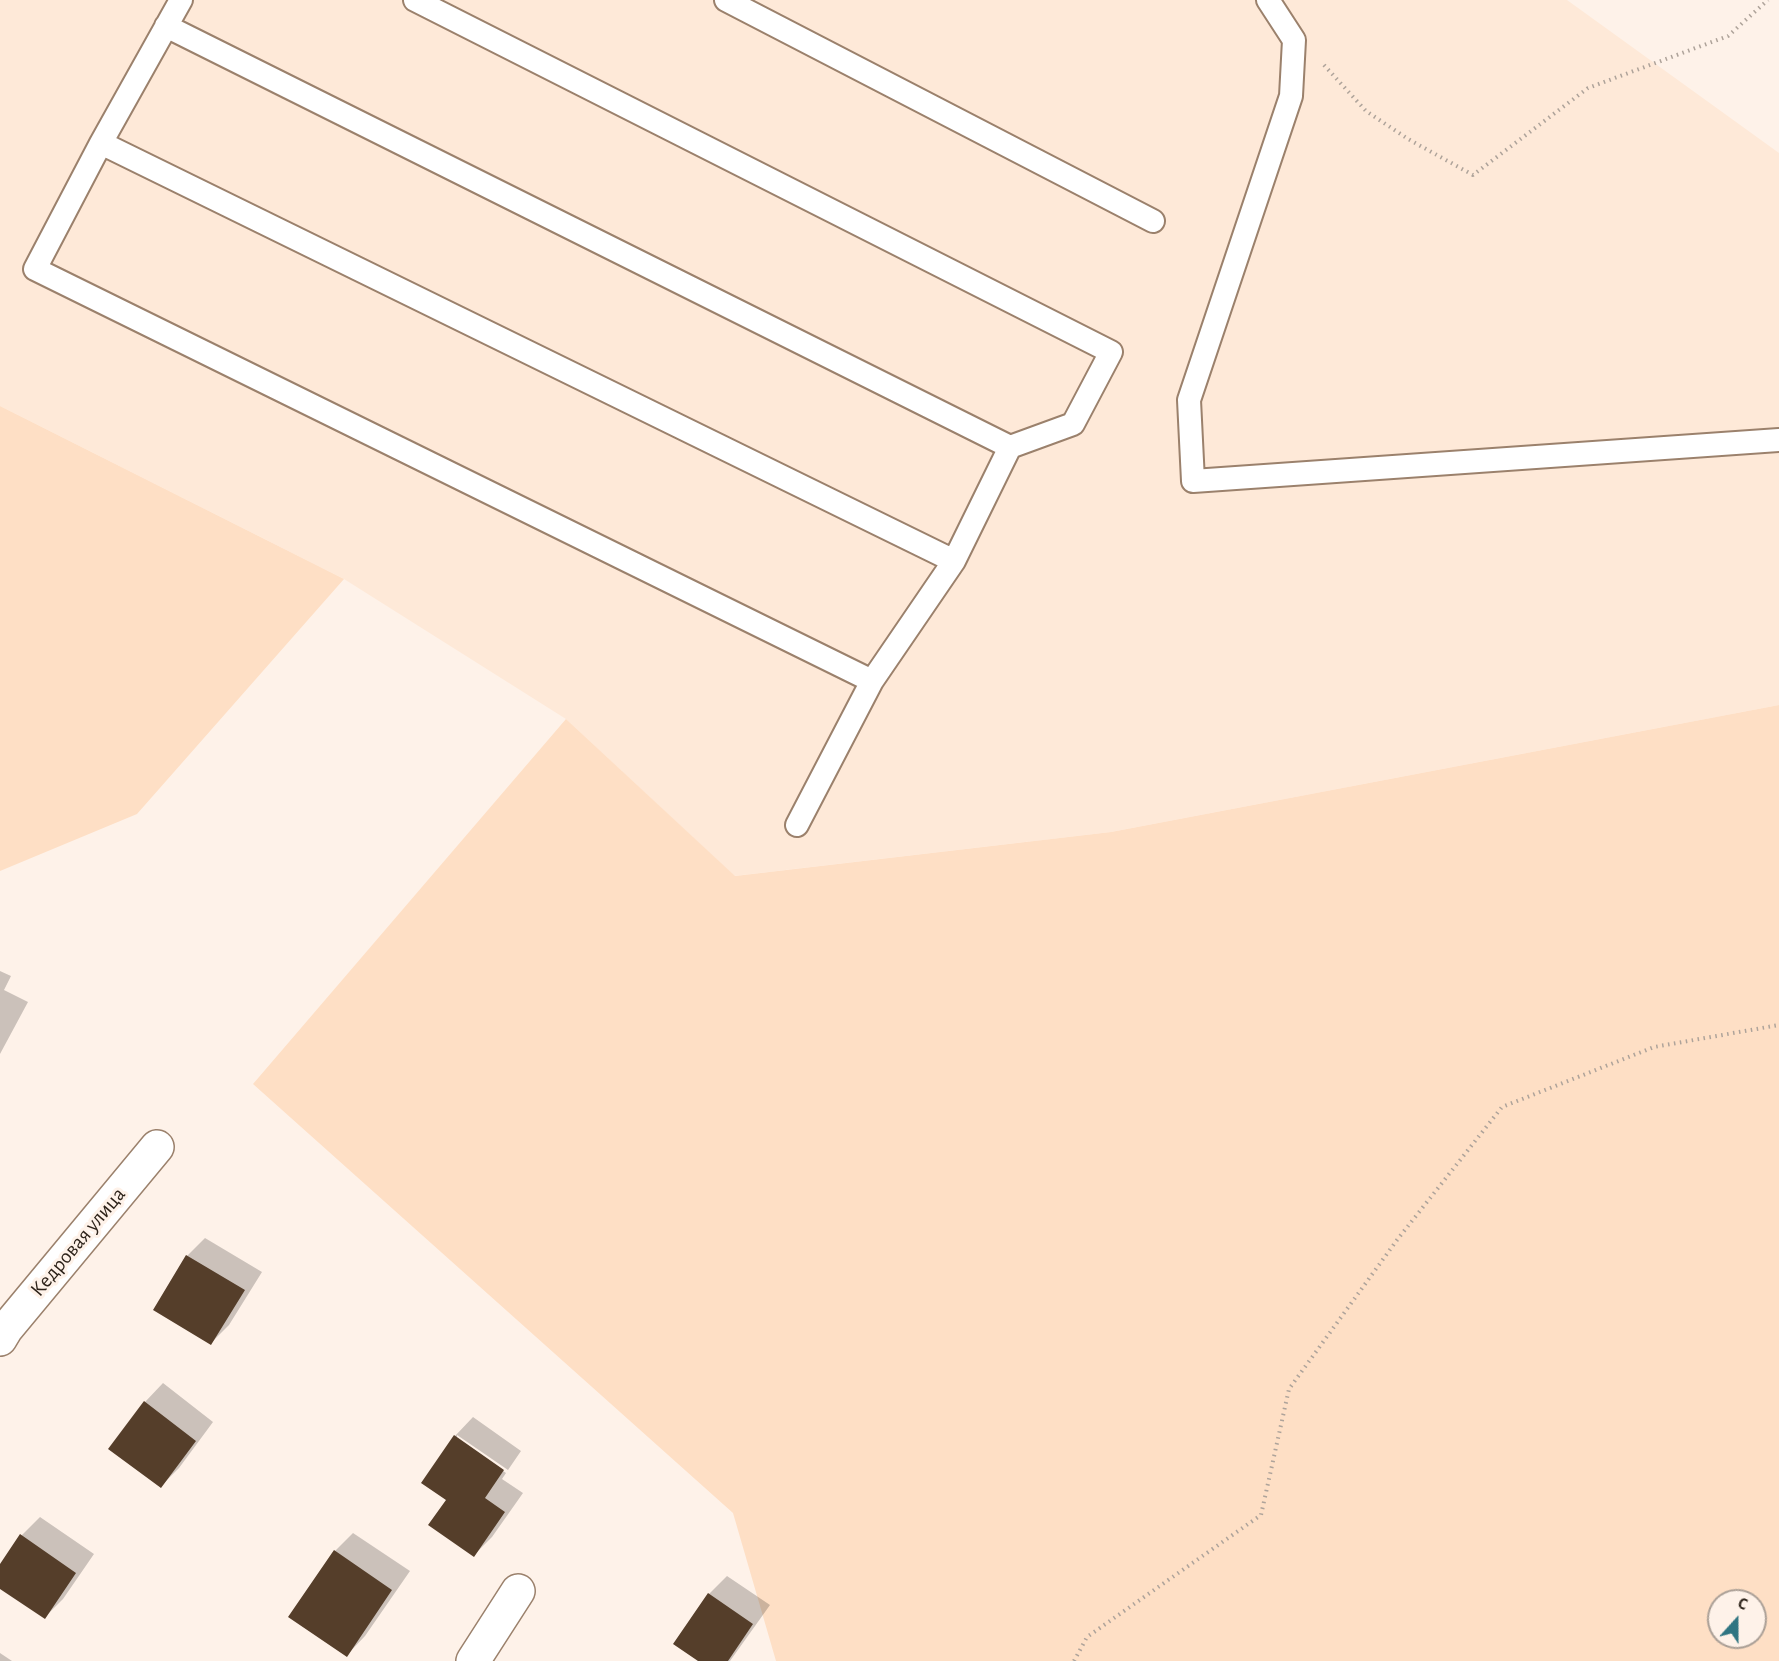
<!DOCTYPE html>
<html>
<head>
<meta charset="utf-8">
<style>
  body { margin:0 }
  #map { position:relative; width:1779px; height:1661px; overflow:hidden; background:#fef2e9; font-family:"Alegreya Sans",sans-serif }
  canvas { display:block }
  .north { position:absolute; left:1707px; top:1589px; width:60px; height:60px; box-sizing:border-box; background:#fef2e9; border:2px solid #aa9f96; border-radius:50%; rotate:21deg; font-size:16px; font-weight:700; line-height:24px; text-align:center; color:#2c2219 }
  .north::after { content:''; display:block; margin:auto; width:21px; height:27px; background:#2f7582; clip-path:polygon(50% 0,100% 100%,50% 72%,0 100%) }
</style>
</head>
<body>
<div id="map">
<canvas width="1779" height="1661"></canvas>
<div class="north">С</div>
</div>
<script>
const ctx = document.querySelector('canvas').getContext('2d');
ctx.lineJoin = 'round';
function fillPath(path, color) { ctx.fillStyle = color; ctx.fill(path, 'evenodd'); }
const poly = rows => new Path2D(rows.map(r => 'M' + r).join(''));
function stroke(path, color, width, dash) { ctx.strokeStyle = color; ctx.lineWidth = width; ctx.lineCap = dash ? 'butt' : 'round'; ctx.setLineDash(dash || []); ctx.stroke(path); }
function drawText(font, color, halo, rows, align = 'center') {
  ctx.font = font + ' "Alegreya Sans",sans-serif'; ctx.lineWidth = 6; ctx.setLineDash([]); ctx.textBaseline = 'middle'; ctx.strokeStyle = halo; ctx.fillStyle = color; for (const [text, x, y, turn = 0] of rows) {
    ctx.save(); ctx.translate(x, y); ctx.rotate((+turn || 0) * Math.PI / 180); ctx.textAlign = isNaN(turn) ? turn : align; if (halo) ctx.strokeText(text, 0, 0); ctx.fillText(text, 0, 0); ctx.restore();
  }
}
fillPath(poly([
  [0,0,1567,0,1779,153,1779,705,1111,832,734,876,566,719,344,579,0,406]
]), '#fee9d8');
fillPath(poly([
  [0,406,344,579,137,814,0,871],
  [1779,705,1779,1661,776,1661,733,1513,253,1084,566,719,735,876,1111,832],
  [1719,1601,1755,1601,1755,1637,1719,1637]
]), '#fedfc5');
fillPath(poly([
  [0,971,11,976,4,990,28,1002,0,1054],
  [205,1238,262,1272,229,1325,211,1343,187,1256],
  [163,1383,213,1422,179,1468,161,1486,145,1402],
  [473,1417,521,1451,508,1470,457,1435,457,1438,506,1473,502,1479,523,1493,492,1537,474,1555,448,1499,423,1482,455,1436],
  [40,1517,94,1554,63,1599,45,1617,0,1587,0,1567,22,1535],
  [353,1533,410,1571,365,1636,347,1655,290,1617,335,1551],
  [727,1576,770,1605,730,1661,701,1661,709,1594],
  [0,1653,12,1661,0,1661]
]), '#0003');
fillPath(poly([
  [186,1255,245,1290,211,1345,153,1310],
  [144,1401,196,1441,161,1488,108,1449],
  [454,1435,504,1470,485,1498,505,1512,474,1557,428,1525,446,1500,421,1483],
  [20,1534,76,1573,45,1619,0,1589,0,1564],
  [334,1550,392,1590,347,1657,288,1617],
  [708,1593,753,1624,728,1661,698,1661,673,1644]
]), '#553e2a');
const service = poly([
  [181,0,101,143,35,269,872,681,797,825],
  [415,0,1111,352,1073,424,1010,447,954,561,872,681],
  [726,0,1153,221],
  [1268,0,1294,40,1291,96,1189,400,1193,481,1779,440],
  [166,26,1010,447],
  [101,143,954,561]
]);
const minor = poly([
  [0,1339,6,1329,157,1147],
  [473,1661,518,1591]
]);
stroke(service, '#9b816c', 26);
stroke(minor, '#9b816c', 36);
stroke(poly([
  [1324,65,1366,111,1408,139,1473,175,1588,88,1728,36,1768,0],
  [1074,1661,1087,1637,1261,1515,1289,1389,1397,1240,1502,1107,1654,1047,1779,1025]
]), '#aea39a', 4, [1.5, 4.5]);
stroke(service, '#fff', 22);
stroke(minor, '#fff', 33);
drawText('21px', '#2c2219', '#fef2e9', [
  ["Кедровая улица",78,1242,-50]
]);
</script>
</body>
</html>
